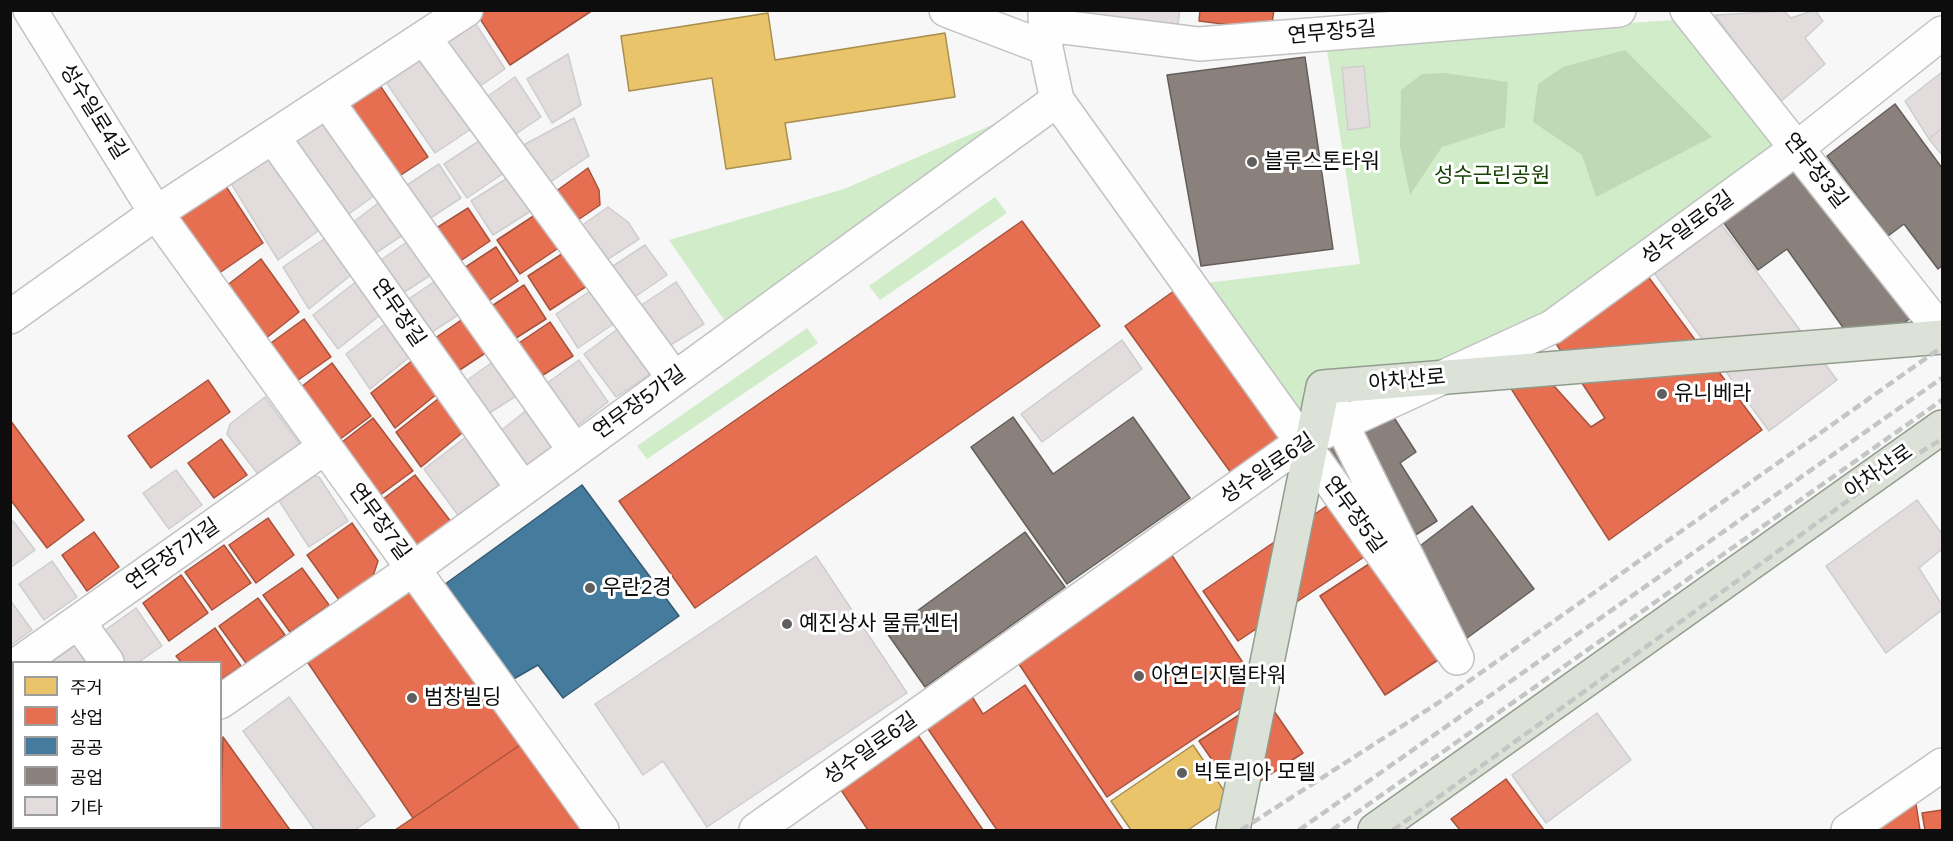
<!DOCTYPE html>
<html>
<head>
<meta charset="utf-8">
<style>
  body { margin:0 }
  #map { position:relative; width:1953px; height:841px; overflow:hidden; background:#f7f7f7; font-family:Helvetica,"Noto Sans KR",sans-serif }
  canvas { display:block }
  .frame { position:absolute; inset:0; border:12px solid #0d0d0e; pointer-events:none }
  .legend { position:absolute; left:12px; top:661px; width:210px; height:168px; box-sizing:border-box; background:#fff; border:2px solid #9e9e9f; margin:0; padding:8px 10px; list-style:none; font-size:18px; color:#0d0d0e }
  .legend li { display:flex; align-items:center; gap:12px; height:30px }
  .legend b { width:30px; border:2px solid #9e9e9f }
</style>
</head>
<body>
<div id="map">
<canvas width="1953" height="841"></canvas>
<div class="frame"></div>
<ul class="legend">
<li><b style="height:16px;background:#e9c46a"></b>주거</li>
<li><b style="height:16px;background:#e76f51"></b>상업</li>
<li><b style="height:16px;background:#457b9d"></b>공공</li>
<li><b style="height:16px;background:#8a817c"></b>공업</li>
<li><b style="height:16px;background:#e2dcdc"></b>기타</li>
</ul>
</div>
<script>
const ctx = document.querySelector('canvas').getContext('2d');
ctx.lineJoin = 'round';
function fillPath(path, color) { ctx.fillStyle = color; ctx.fill(path, 'evenodd'); }
const poly = rows => new Path2D(rows.map(r => 'M' + r).join(''));
function stroke(path, color, width, dash) { ctx.strokeStyle = color; ctx.lineWidth = width; ctx.lineCap = dash ? 'butt' : 'round'; ctx.setLineDash(dash || []); ctx.stroke(path); }
function drawText(font, color, halo, rows, align = 'center') {
  ctx.font = font + ' Helvetica,"Noto Sans KR",sans-serif'; ctx.lineWidth = 6; ctx.setLineDash([]); ctx.textBaseline = 'middle'; ctx.strokeStyle = halo; ctx.fillStyle = color; for (const [text, x, y, turn = 0] of rows) {
    ctx.save(); ctx.translate(x, y); ctx.rotate((+turn || 0) * Math.PI / 180); ctx.textAlign = isNaN(turn) ? turn : align; if (halo) ctx.strokeText(text, 0, 0); ctx.fillText(text, 0, 0); ctx.restore();
  }
}
fillPath(poly([
  [1674,20,1776,145,1545,315,1307,431,1198,284,1360,264,1326,44],
  [1015,115,724,320,669,240,844,189],
  [995,197,1007,213,880,300,869,286],
  [807,328,818,343,647,459,637,446]
]), '#d1ecc9');
fillPath(poly([
  [1625,50,1712,137,1596,197,1582,155,1533,122,1538,84,1563,67],
  [1444,73,1508,82,1505,127,1442,147,1410,195,1400,146,1401,90,1422,74]
]), '#bfd9b7');
const homes = poly([
  [768,13,775,60,945,33,955,97,785,123,791,159,726,169,712,78,629,91,621,36,768,13],
  [1193,745,1231,801,1188,830,1131,830,1111,801,1193,745]
]);
fillPath(homes, '#e9c46a');
stroke(homes, '#a78d4e', 1.5);
const shops = poly([
  [482,10,593,10,510,65,477,14,482,10],
  [1200,10,1274,10,1271,30,1199,21,1200,10],
  [375,78,428,157,389,183,336,105,375,78],
  [588,168,599,190,600,205,569,226,548,197,588,168],
  [225,185,263,243,212,278,172,222,225,185],
  [468,208,490,241,450,268,427,234,468,208],
  [538,213,560,247,520,274,497,240,538,213],
  [1022,221,1100,326,695,608,619,501,1022,221],
  [496,247,518,281,478,308,455,274,496,247],
  [568,250,590,284,550,310,528,276,568,250],
  [261,259,299,312,260,343,221,290,261,259],
  [1644,271,1762,430,1609,540,1499,370,1526,355,1591,427,1605,418,1553,339,1644,271],
  [524,285,546,319,505,345,484,311,524,285],
  [1178,288,1287,438,1234,477,1125,326,1178,288],
  [467,316,490,350,449,377,428,343,467,316],
  [304,319,331,357,291,385,264,348,304,319],
  [550,322,573,356,532,382,510,349,550,322],
  [418,356,443,389,395,428,371,393,418,356],
  [332,363,371,416,331,446,292,394,332,363],
  [208,380,230,412,151,468,128,436,208,380],
  [443,395,468,428,421,467,396,432,443,395],
  [373,418,413,471,372,501,333,449,373,418],
  [10,420,84,520,47,548,10,499,10,420],
  [221,439,247,475,214,498,188,463,221,439],
  [415,475,455,527,414,558,375,505,415,475],
  [1331,503,1367,555,1238,641,1203,591,1331,503],
  [268,518,294,555,256,583,229,545,268,518],
  [352,523,378,561,370,585,342,604,307,555,352,523],
  [94,532,119,567,87,591,62,555,94,532],
  [224,545,251,583,212,610,185,572,224,545],
  [1171,554,1263,693,1107,797,1015,658,1171,554],
  [1372,562,1438,660,1385,695,1320,596,1372,562],
  [302,568,329,605,290,632,263,595,302,568],
  [181,575,208,613,169,641,143,603,181,575],
  [411,579,523,743,413,818,302,654,411,579],
  [258,598,285,635,246,663,219,626,258,598],
  [215,628,241,666,220,680,220,662,181,662,176,656,215,628],
  [1025,685,1123,830,997,830,924,723,969,692,983,714,1025,685],
  [1265,698,1303,753,1237,796,1199,741,1265,698],
  [915,731,983,830,868,830,837,784,915,731],
  [223,737,290,830,93,830,97,828,220,828,223,737],
  [523,743,582,830,395,830,413,818,523,743],
  [14,763,14,820,10,822,10,765,14,763],
  [1506,779,1544,830,1460,830,1451,819,1506,779],
  [1916,804,1920,830,1877,830,1916,804],
  [1942,810,1942,830,1925,830,1922,813,1942,810]
]);
fillPath(shops, '#e76f51');
stroke(shops, '#a6523d', 1.5);
const public = poly([
  [582,485,679,616,563,698,538,665,510,681,441,587,582,485]
]);
fillPath(public, '#457b9d');
stroke(public, '#345a72', 1.5);
const industry = poly([
  [1305,57,1333,249,1201,266,1167,75,1305,57],
  [1895,104,1942,168,1942,266,1938,269,1904,224,1888,236,1827,156,1895,104],
  [1794,162,1912,317,1862,354,1787,249,1758,270,1721,219,1794,162],
  [1391,413,1416,452,1400,463,1437,521,1394,549,1320,450,1391,413],
  [1013,417,1053,474,1133,417,1190,498,1067,584,971,447,1013,417],
  [1472,506,1534,589,1463,641,1403,559,1472,506],
  [1025,532,1065,587,925,687,887,633,1025,532]
]);
fillPath(industry, '#8a817c');
stroke(industry, '#645e5b', 1.5);
const building = poly([
  [1058,10,1180,10,1178,24,1058,15,1058,10],
  [1815,10,1823,21,1805,38,1825,64,1779,103,1715,15,1784,11,1791,18,1815,10],
  [470,15,505,69,473,91,437,39,470,15],
  [420,48,474,127,435,153,381,75,420,48],
  [568,54,581,105,552,123,527,79,568,54],
  [1364,66,1370,127,1348,130,1342,68,1364,66],
  [1942,72,1942,128,1929,139,1905,101,1942,72],
  [515,77,541,117,507,140,481,101,515,77],
  [327,111,382,190,335,224,286,144,327,111],
  [574,118,589,156,540,189,516,149,574,118],
  [1942,128,1942,155,1929,139,1942,128],
  [485,137,507,171,467,198,444,164,485,137],
  [273,148,325,226,278,260,229,180,273,148],
  [439,164,461,198,420,225,398,191,439,164],
  [512,175,534,209,493,235,471,201,512,175],
  [386,197,409,231,368,258,347,227,386,197],
  [608,207,628,222,639,239,599,265,574,231,608,207],
  [1719,221,1837,380,1769,431,1652,270,1719,221],
  [330,235,356,271,309,309,283,267,330,235],
  [414,237,437,271,395,298,375,264,414,237],
  [645,245,667,275,626,303,607,270,645,245],
  [441,277,464,311,423,338,401,304,441,277],
  [361,278,385,311,338,349,313,315,361,278],
  [676,282,704,324,661,351,634,310,676,282],
  [596,287,618,321,578,348,556,314,596,287],
  [393,318,417,351,370,389,346,354,393,318],
  [623,325,656,370,616,397,584,354,623,325],
  [1122,340,1142,369,1042,442,1021,414,1122,340],
  [498,358,521,393,480,419,459,386,498,358],
  [579,360,608,402,568,433,539,389,579,360],
  [265,397,302,447,261,478,227,434,230,424,265,397],
  [533,405,563,448,523,479,494,436,533,405],
  [471,433,507,483,460,518,424,469,471,433],
  [176,470,202,505,169,529,143,493,176,470],
  [304,473,319,477,348,521,309,547,274,493,304,473],
  [1917,500,1942,534,1942,549,1919,568,1942,605,1942,610,1886,653,1826,566,1917,500],
  [13,521,35,550,10,568,10,522,13,521],
  [816,556,907,693,707,827,663,761,643,775,595,704,816,556],
  [52,561,77,597,44,620,19,584,52,561],
  [10,600,32,630,10,646,10,600],
  [136,608,162,646,139,662,116,662,97,636,136,608],
  [76,645,88,662,52,662,76,645],
  [14,692,14,734,10,729,10,694,14,692],
  [289,697,375,816,355,830,315,830,243,731,289,697],
  [1597,713,1631,760,1546,823,1512,775,1597,713]
]);
fillPath(building, '#e2dcdc');
stroke(building, '#cecece', 1.5);
const minor = poly([
  [30,10,156,213,602,830],
  [946,10,1046,48],
  [1045,10,1046,48,1057,100,1457,658,1332,405],
  [1687,10,1942,332],
  [1046,25,1199,44,1619,10],
  [424,38,674,378],
  [327,101,575,451],
  [273,137,523,489],
  [10,317,156,213,466,10],
  [79,623,107,662],
  [21,662,325,447],
  [220,702,413,569,1057,100],
  [36,830,40,828],
  [756,830,1302,442,1552,327,1797,148,1942,33],
  [1848,830,1942,765]
]);
const major = poly([
  [1233,830,1323,387,1942,337],
  [1375,830,1942,427]
]);
stroke(minor, '#c2c2c2', 36);
stroke(major, '#929c8c', 36);
stroke(minor, '#fefefe', 33);
stroke(major, '#dde2d9', 33);
stroke(poly([
  [1241,830,1438,703,1942,347],
  [1299,830,1942,378],
  [1332,830,1942,400],
  [1393,830,1882,476,1942,439]
]), '#c5c5c6', 4.5, [9, 4.5]);
for (const [x, y, r, color] of [
  [1252,162,6,"#5f5f60"],
  [1662,394,6,"#5f5f60"],
  [590,588,6,"#5f5f60"],
  [787,624,6,"#5f5f60"],
  [1139,676,6,"#5f5f60"],
  [412,698,6,"#5f5f60"],
  [1182,773,6,"#5f5f60"]
]) { const dot = new Path2D(); dot.arc(x, y, r, 0, 2 * Math.PI); ctx.fillStyle = color; ctx.fill(dot); stroke(dot, '#fff', 2); }
drawText('21px', '#0d0d0e', '#fff', [
  ["연무장5길",1332,33,-5],
  ["성수일로4길",93,112,58],
  ["연무장3길",1815,171,52],
  ["성수일로6길",1688,228,-36],
  ["연무장길",398,313,55],
  ["아차산로",1407,381,-5],
  ["연무장5가길",640,403,-36],
  ["성수일로6길",1268,469,-34],
  ["아차산로",1879,472,-35],
  ["연무장5길",1354,515,54],
  ["연무장7길",379,522,54],
  ["연무장7가길",173,555,-35],
  ["성수일로6길",871,749,-35]
]);
drawText('21px', '#0d0d0e', '#fff', [
  ["블루스톤타워",1264,162],
  ["유니베라",1674,394],
  ["우란2경",602,588],
  ["예진상사 물류센터",799,624],
  ["아연디지털타워",1151,676],
  ["범창빌딩",424,698],
  ["빅토리아 모텔",1194,773]
], 'left');
drawText('21px', '#164402', '#fff', [
  ["성수근린공원",1492,176]
]);
</script>
</body>
</html>
